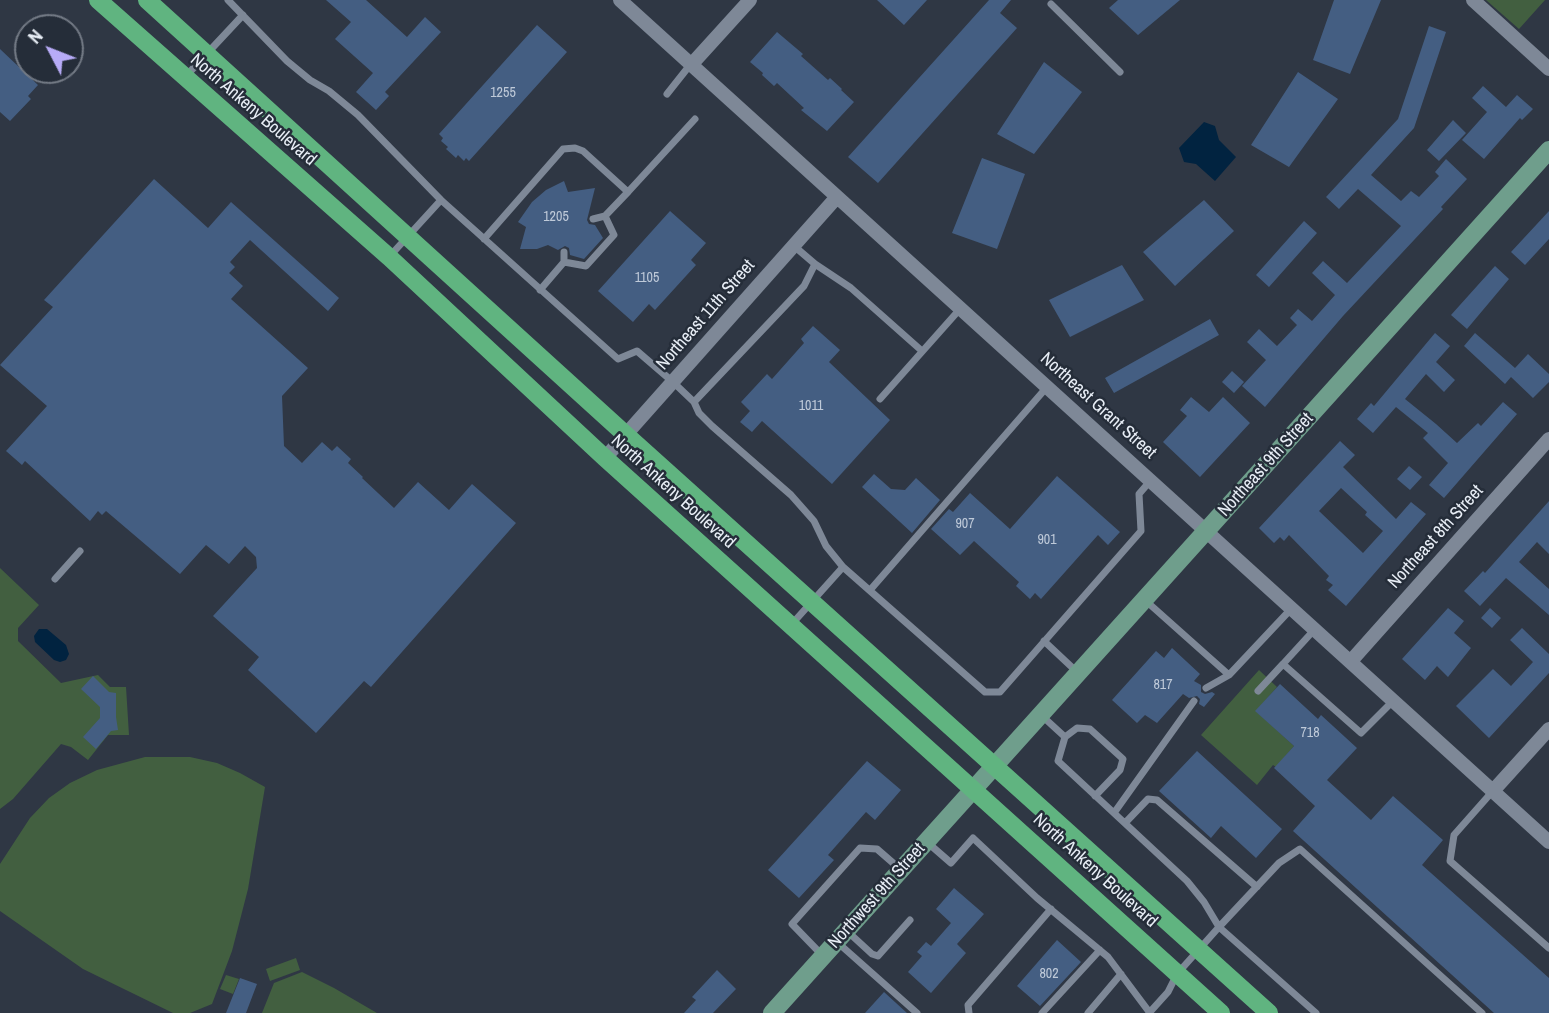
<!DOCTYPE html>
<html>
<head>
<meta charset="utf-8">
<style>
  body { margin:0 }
  #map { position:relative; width:1549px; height:1013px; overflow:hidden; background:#2f3744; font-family:"Archivo Narrow",sans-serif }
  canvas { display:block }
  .north { position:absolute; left:14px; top:14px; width:70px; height:70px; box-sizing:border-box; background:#252d39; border:2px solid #737a85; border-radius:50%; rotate:312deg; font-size:19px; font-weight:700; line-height:28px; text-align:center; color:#e8eef6 }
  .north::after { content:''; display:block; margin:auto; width:24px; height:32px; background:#b7abf7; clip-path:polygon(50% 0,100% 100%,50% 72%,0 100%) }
</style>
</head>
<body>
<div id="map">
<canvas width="1549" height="1013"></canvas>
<div class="north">N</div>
</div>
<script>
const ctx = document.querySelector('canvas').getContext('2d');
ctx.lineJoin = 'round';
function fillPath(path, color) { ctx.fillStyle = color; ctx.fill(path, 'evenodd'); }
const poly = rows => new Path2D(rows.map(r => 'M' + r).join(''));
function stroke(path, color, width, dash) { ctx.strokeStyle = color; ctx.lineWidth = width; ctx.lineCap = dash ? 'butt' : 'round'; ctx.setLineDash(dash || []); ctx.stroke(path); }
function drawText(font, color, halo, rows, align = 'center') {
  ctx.font = font + ' "Archivo Narrow",sans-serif'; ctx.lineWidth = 5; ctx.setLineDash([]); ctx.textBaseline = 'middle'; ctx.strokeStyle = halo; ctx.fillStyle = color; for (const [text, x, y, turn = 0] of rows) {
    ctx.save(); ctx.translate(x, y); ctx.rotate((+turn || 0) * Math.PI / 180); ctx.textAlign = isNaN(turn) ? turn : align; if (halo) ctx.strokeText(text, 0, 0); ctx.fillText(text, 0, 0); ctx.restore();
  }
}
fillPath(poly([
  [1486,0,1545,0,1519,29],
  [0,568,39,605,18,628,18,641,61,683,98,675,110,687,126,687,129,735,108,735,88,760,71,747,61,744,13,799,0,809],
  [1259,670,1277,687,1256,711,1294,746,1276,767,1273,765,1257,785,1201,735],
  [145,757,190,757,217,763,240,773,265,787,248,889,232,951,212,1004,190,1013,173,1013,83,969,0,911,0,864,30,818,49,798,70,783,97,770],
  [296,958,300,970,270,981,266,969],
  [302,972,334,988,377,1013,262,1013,274,983],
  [226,975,239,979,233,994,220,989]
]), '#425f40');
fillPath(poly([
  [1204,122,1215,126,1219,140,1236,157,1215,181,1196,164,1184,162,1179,148],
  [39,629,47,629,66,645,69,654,66,660,60,662,54,660,35,642,34,636]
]), '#012340');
fillPath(poly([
  [326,0,366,0,407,37,425,17,441,32,385,92,389,96,376,110,356,92,373,73,335,39,351,22],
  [877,0,927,0,904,25],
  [989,0,1011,0,1000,13,1017,28,878,183,848,157],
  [1118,0,1180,0,1138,35,1109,8],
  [1334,0,1381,0,1350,74,1313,60],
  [537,25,567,52,469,161,466,158,464,161,458,155,456,158,446,149,448,147,441,141,443,138,439,134],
  [1429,26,1446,32,1414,128,1371,175,1401,201,1411,191,1419,197,1439,176,1435,172,1446,159,1467,179,1441,207,1443,209,1343,316,1265,407,1242,386,1266,360,1247,342,1259,329,1277,346,1297,325,1290,318,1298,309,1312,321,1335,295,1312,273,1323,261,1347,283,1401,226,1358,189,1339,209,1326,197,1398,119],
  [777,32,803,54,801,56,828,80,830,78,842,89,841,90,854,102,827,131,801,110,804,108,777,83,774,86,762,75,763,73,750,62],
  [0,49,38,85,28,96,31,99,10,121,0,112],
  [1044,62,1082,92,1034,154,997,134],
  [1298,72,1338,99,1289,167,1251,145],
  [1483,86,1506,107,1517,95,1533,109,1522,120,1520,118,1484,159,1462,140,1487,112,1472,98],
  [1453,120,1466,133,1439,161,1427,150],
  [982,158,1025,174,997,249,952,233],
  [154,179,208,228,231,202,339,298,328,311,250,240,230,262,235,267,229,273,243,286,231,299,308,368,282,396,284,446,302,463,322,442,332,451,337,446,351,459,348,463,363,477,362,478,394,508,418,482,449,510,472,484,516,523,371,687,364,681,316,733,248,670,259,657,213,616,257,568,256,557,245,546,229,564,206,545,180,574,106,511,102,515,98,511,90,521,25,461,22,465,6,451,47,406,0,365,53,307,44,300],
  [564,181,568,192,595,188,587,220,589,224,595,225,603,238,584,259,570,255,569,248,565,246,558,250,548,245,537,249,520,249,526,227,518,222,532,202,546,190],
  [1204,200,1234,231,1175,286,1143,252],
  [670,211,706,243,691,260,696,265,655,310,649,304,633,322,598,291],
  [1549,211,1549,239,1525,265,1511,252],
  [1304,221,1317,233,1269,287,1256,275],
  [1122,265,1144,300,1070,337,1049,300],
  [1495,266,1509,279,1467,329,1451,315],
  [1210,319,1219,335,1114,393,1105,378],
  [813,326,840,350,829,362,890,420,832,484,762,421,752,432,740,422,750,411,741,402,767,374,772,379,804,343,801,339],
  [1435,333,1450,346,1436,362,1455,380,1444,392,1426,374,1405,399,1436,424,1457,443,1478,423,1481,426,1503,402,1517,414,1444,498,1429,485,1448,463,1423,438,1428,433,1396,407,1373,433,1357,419,1371,403,1374,406],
  [1475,333,1515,368,1528,354,1549,374,1549,382,1533,398,1511,377,1505,384,1464,346],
  [1232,371,1244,382,1234,393,1222,382],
  [1191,397,1209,412,1223,397,1250,423,1200,477,1163,442,1187,416,1180,410],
  [1340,441,1355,455,1343,467,1396,519,1411,502,1426,514,1346,606,1328,590,1333,585,1326,580,1329,576,1289,535,1284,541,1280,537,1274,543,1259,528],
  [1341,488,1367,512,1365,515,1383,531,1363,553,1319,511],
  [1409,466,1422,477,1410,490,1397,479],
  [874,474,891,489,905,490,916,478,940,500,912,533,862,487],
  [1057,476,1120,532,1108,545,1098,535,1041,599,1035,593,1030,599,1016,586,1019,582,974,541,960,555,931,529,949,509,953,512,970,493,1010,529],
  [1549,501,1549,554,1537,542,1519,562,1549,589,1549,615,1506,578,1480,606,1464,591,1483,571,1485,573],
  [1448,608,1464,621,1454,633,1471,648,1448,677,1437,666,1425,680,1402,659],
  [1490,608,1501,618,1492,628,1481,618],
  [1522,628,1549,654,1549,673,1489,738,1456,706,1493,669,1511,686,1533,662,1510,640],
  [1172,648,1200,674,1194,681,1201,685,1201,692,1205,694,1212,692,1215,694,1204,707,1199,704,1200,699,1197,696,1189,698,1183,694,1157,723,1145,715,1137,723,1112,700,1156,651,1164,658],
  [93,676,109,692,116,693,116,717,118,730,111,731,96,749,83,737,100,718,100,707,81,689],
  [1280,684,1318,719,1321,715,1357,748,1327,780,1371,820,1393,796,1443,840,1422,865,1549,978,1549,1013,1494,1013,1293,831,1315,806,1274,768,1294,746,1255,711],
  [1197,751,1282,829,1256,858,1221,826,1211,838,1159,791],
  [867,761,901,790,875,820,866,812,828,855,834,860,799,898,768,870],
  [954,888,984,914,957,944,966,953,931,993,908,972,922,956,917,952,926,942,931,946,951,923,936,909],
  [1057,940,1081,962,1040,1006,1017,986],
  [717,970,736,989,713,1013,684,1013,696,1000,692,997],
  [240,978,257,984,246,1013,226,1013],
  [884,992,907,1013,865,1013]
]), '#445e82');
stroke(poly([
  [228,0,287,61,310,80,329,91,358,115,441,200,618,359,637,351,673,382,694,402,699,413,712,426,791,495,814,521,826,546,843,567],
  [1051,4,1120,72],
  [186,76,243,15],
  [667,94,690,65],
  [593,219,605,216,628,192],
  [484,239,563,149,575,148,583,151,628,192,695,119],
  [794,246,815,264,851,288,922,351],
  [389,257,441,200],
  [564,262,586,266,614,235,605,216],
  [540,290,564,262,564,252],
  [880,399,960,309],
  [694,402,804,286,815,264],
  [55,579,80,551],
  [871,589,1047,387],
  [1146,601,1229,675],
  [791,625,843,567,985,692,1000,692,1141,531,1139,494,1151,480],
  [1315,629,1283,664,1361,733,1393,701],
  [1044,641,1077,672],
  [1206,688,1229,675,1292,608],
  [1258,691,1283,664],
  [1041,715,1065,737,1058,761,1187,881,1204,902,1219,927,1316,1013],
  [1065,737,1077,728,1090,729,1123,759,1120,770,1095,796],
  [1492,792,1454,835,1450,861,1549,948],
  [1114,813,1194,701],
  [1125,823,1148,799,1157,800,1257,887],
  [928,843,951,863,973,838,1037,898,1108,957,1150,1013],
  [847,931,872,954,878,956,910,920],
  [837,942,917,1013],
  [823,956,792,924,860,848,877,849,900,869],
  [969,1013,968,1005,1051,909],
  [1042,1013,1100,950],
  [1088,1013,1121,974],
  [1149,1013,1168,992,1177,974,1219,927,1279,863,1300,849,1482,1013]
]), '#7e8897', 7);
stroke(poly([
  [620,0,1549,842],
  [1473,0,1549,69],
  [691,65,750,0],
  [605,458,836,198],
  [1351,661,1549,439],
  [1492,792,1549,729]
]), '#7e8897', 14);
stroke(poly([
  [772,1013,1549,150]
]), '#6f9e8c', 18);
stroke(poly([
  [98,0,389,257,605,458,1221,1013],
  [147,0,626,435,1269,1013]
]), '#60b480', 18);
drawText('14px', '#bfcad9', null, [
  ["1255",503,93],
  ["1205",556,217],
  ["1105",647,278],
  ["1011",811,406],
  ["907",965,524],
  ["901",1047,540],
  ["817",1163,685],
  ["718",1310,733],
  ["802",1049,974]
]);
drawText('18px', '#e8eef6', '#252d39', [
  ["North Ankeny Boulevard",253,110,41],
  ["Northeast 11th Street",706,315,-49],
  ["Northeast Grant Street",1098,406,42],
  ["Northeast 9th Street",1266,465,-48],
  ["North Ankeny Boulevard",673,492,42],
  ["Northeast 8th Street",1436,537,-48],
  ["North Ankeny Boulevard",1095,871,42],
  ["Northwest 9th Street",877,896,-48]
]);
</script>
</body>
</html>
